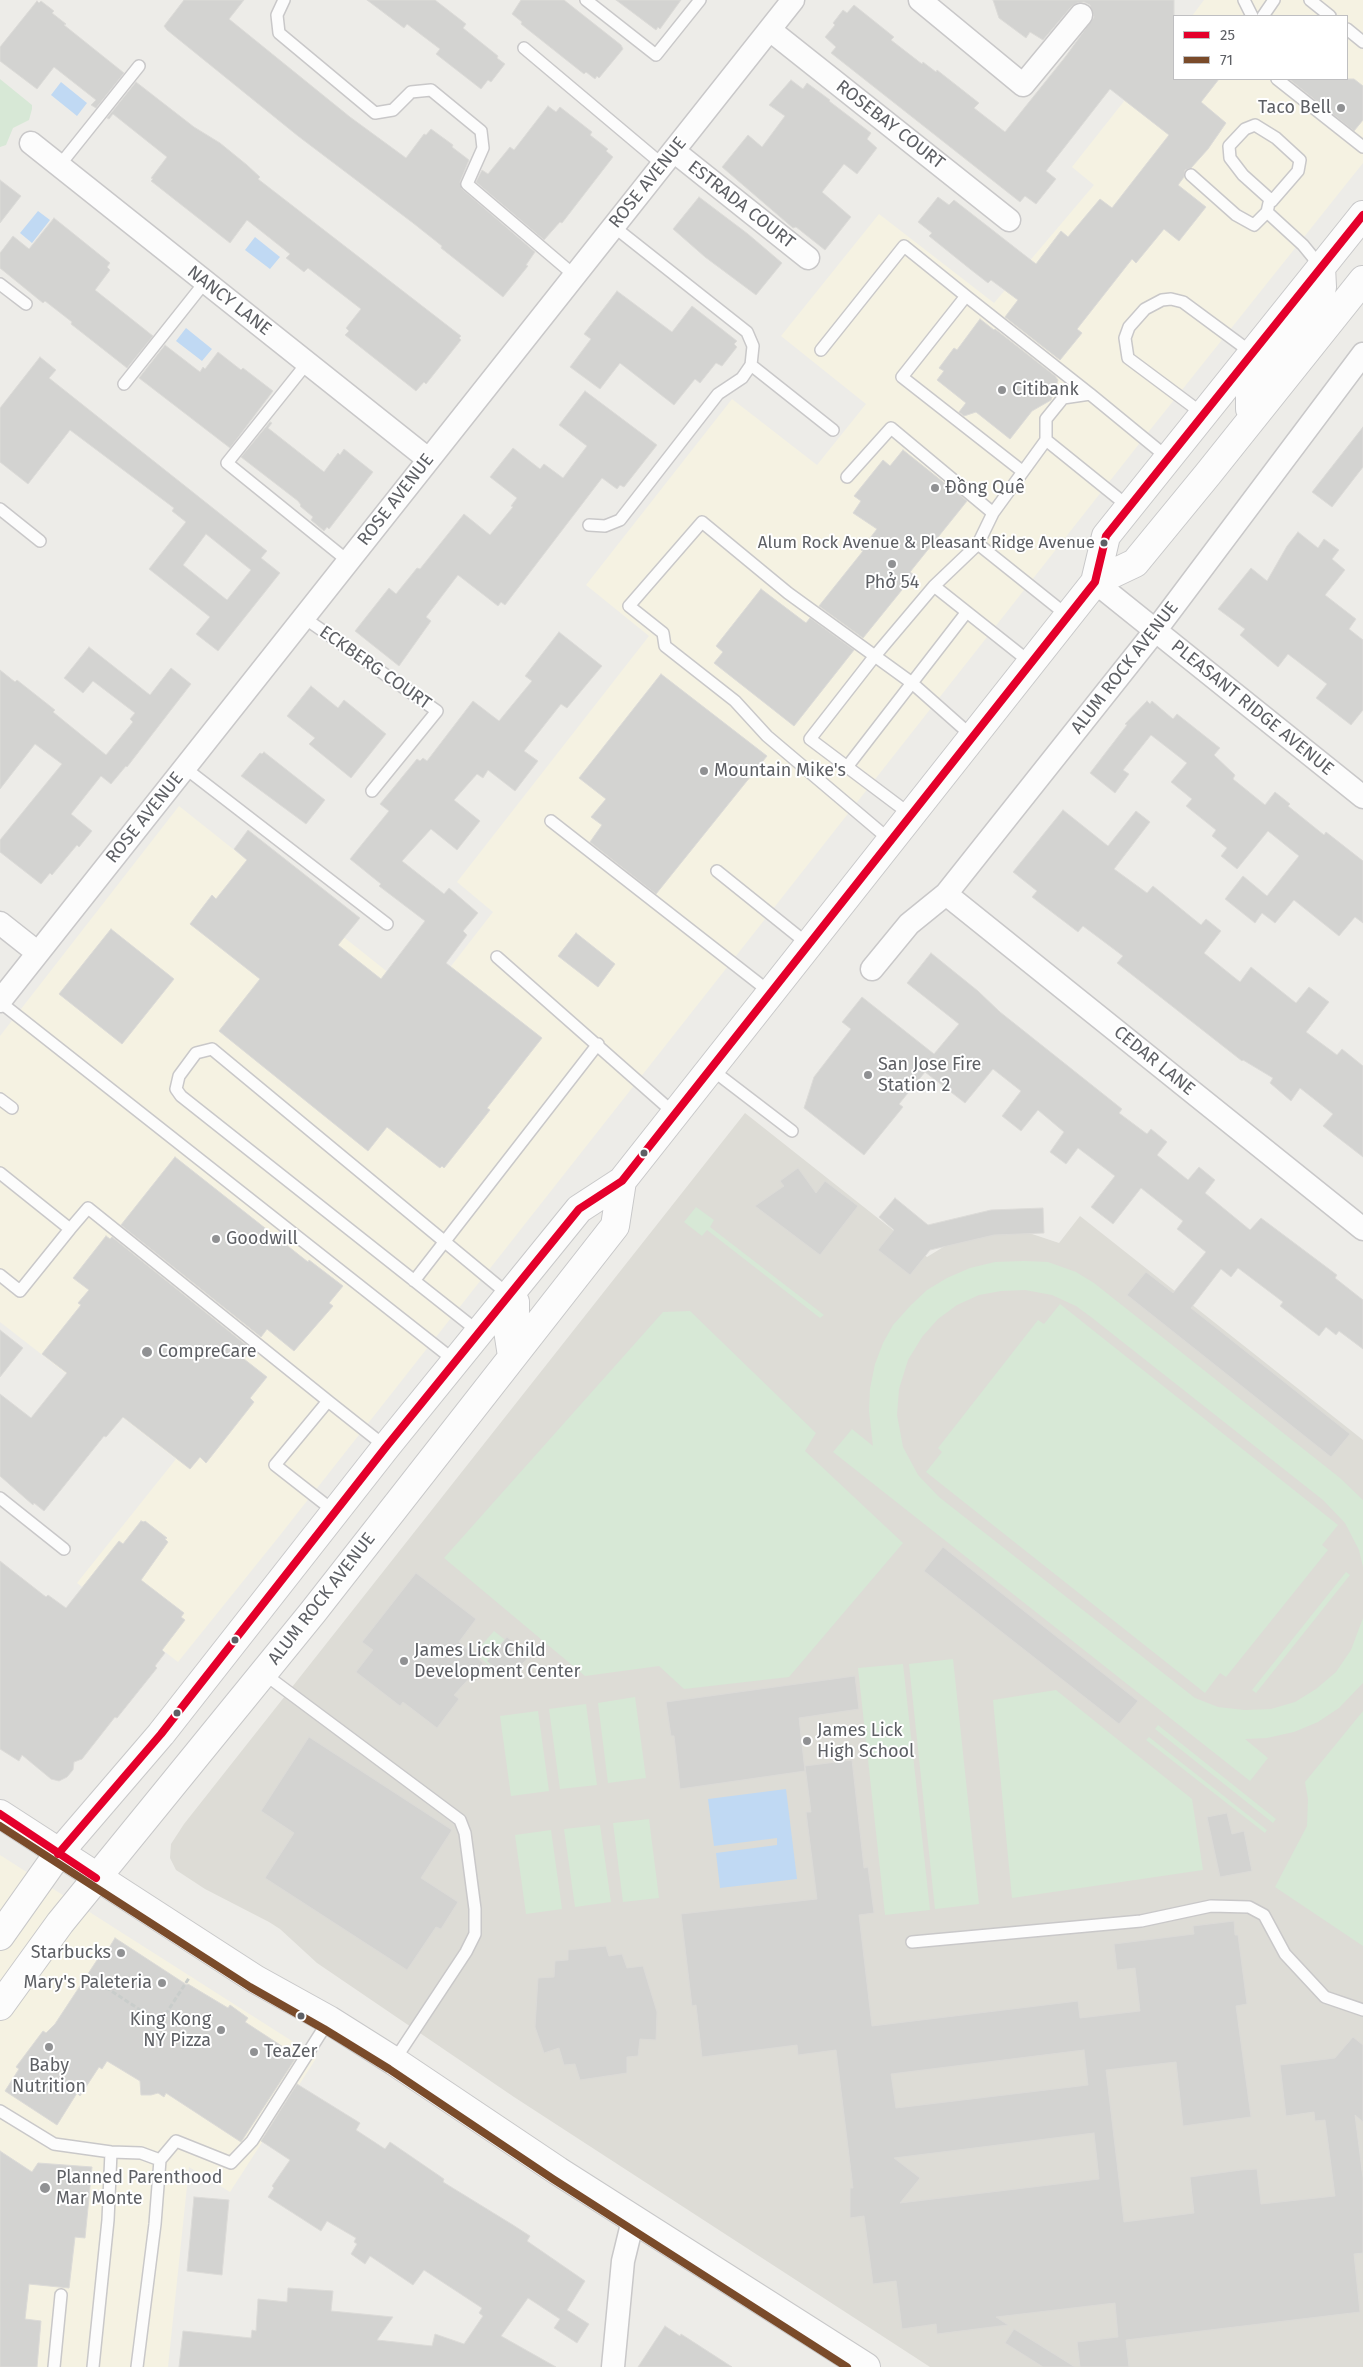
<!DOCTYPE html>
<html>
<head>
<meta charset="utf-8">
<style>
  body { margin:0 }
  #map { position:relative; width:1363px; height:2367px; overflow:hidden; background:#edece8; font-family:"Fira Sans",sans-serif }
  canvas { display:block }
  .legend { position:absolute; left:1173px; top:15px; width:175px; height:65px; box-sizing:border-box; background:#fff; border:1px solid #bfbfc1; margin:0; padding:6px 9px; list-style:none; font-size:15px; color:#5e6065 }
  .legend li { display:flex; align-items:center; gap:10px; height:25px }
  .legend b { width:25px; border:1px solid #bfbfc1 }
</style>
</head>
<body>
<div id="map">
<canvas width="1363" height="2367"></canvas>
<ul class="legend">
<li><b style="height:6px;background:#e4002b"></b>25</li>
<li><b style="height:6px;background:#7a4b2a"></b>71</li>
</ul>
</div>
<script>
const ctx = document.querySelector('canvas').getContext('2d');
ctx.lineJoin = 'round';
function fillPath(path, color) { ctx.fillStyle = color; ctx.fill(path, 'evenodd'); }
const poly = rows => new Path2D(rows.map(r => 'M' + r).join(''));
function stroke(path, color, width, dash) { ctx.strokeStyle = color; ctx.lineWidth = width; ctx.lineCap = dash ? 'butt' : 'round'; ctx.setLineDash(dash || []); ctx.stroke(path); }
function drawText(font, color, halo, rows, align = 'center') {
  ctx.font = font + ' "Fira Sans",sans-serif'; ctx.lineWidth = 4; ctx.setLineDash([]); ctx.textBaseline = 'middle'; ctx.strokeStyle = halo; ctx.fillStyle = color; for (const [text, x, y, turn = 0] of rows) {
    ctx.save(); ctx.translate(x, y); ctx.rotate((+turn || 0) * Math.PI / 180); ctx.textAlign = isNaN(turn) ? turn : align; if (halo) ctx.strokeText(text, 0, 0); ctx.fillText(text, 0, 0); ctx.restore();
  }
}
fillPath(poly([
  [1204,0,1363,0,1363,163,1150,430,277,1539,178,1662,77,1583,176,1459,0,1322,0,1036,179,806,424,1001,493,912,457,882,649,636,586,585,732,399,817,465,866,404,781,336,879,214,994,303,1094,185,1072,167,1174,38,1174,79,1347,79,1347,16,1192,16],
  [0,1855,317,2057,230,2192,189,2167,168,2367,0,2367]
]), '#f5f2e2');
fillPath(poly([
  [745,1113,927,1257,958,1238,1017,1229,1059,1243,1080,1216,1363,1440,1363,2367,930,2367,514,2097,317,1963,280,1929,269,1922,205,1889,176,1870,170,1858,171,1844,184,1824]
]), '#dddcd6');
fillPath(poly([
  [0,79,32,105,32,109,29,120,13,128,6,145,0,147],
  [696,1207,714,1220,710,1227,824,1315,820,1318,707,1230,702,1236,684,1222],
  [1024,1261,1048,1262,1076,1272,1094,1283,1340,1478,1363,1500,1363,1567,1359,1550,1345,1523,1323,1500,1091,1317,1076,1306,1052,1295,1025,1290,1001,1291,979,1295,957,1305,938,1319,922,1337,908,1360,899,1389,897,1415,903,1447,918,1475,939,1497,1195,1698,1218,1707,1245,1710,1271,1709,1295,1702,1316,1689,1336,1672,1351,1650,1363,1618,1363,1683,1339,1708,1318,1722,1294,1732,1267,1738,1245,1739,1268,1758,1250,1781,833,1452,852,1429,873,1446,869,1411,870,1389,875,1364,883,1343,893,1325,911,1305,927,1290,947,1278,970,1268,995,1262],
  [1060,1304,1338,1525,1322,1545,1328,1550,1226,1677,1220,1673,1205,1693,926,1472,942,1452,938,1448,1038,1320,1044,1324],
  [690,1311,816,1433,805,1451,903,1543,789,1677,684,1689,659,1666,585,1676,444,1558,663,1312],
  [1346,1572,1350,1575,1256,1693,1252,1690],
  [494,1631,519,1651,499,1674,475,1653],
  [953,1659,979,1904,935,1909,909,1664],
  [903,1664,930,1910,885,1915,858,1668],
  [1056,1690,1192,1799,1203,1870,1012,1898,993,1700],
  [635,1697,646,1778,608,1783,598,1703],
  [586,1704,597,1785,560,1789,549,1709],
  [538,1711,549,1791,511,1796,500,1716],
  [1363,1711,1363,1946,1275,1887,1307,1826,1308,1799,1305,1782],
  [1158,1725,1276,1819,1273,1823,1155,1729],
  [1149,1737,1267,1830,1265,1833,1146,1740],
  [649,1819,659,1898,623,1902,613,1823],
  [600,1825,611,1902,575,1907,564,1829],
  [551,1830,562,1909,526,1914,515,1835]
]), '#d7e8d6');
fillPath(poly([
  [61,82,87,103,77,116,51,95],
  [38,211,50,220,32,243,20,233],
  [255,237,280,257,270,269,245,250],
  [186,328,212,349,202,361,176,341],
  [786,1789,797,1879,720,1888,716,1853,777,1845,777,1838,714,1846,708,1799]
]), '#c0d9f3');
const building = poly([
  [184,0,244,0,229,19,350,117,406,158,424,134,426,135,431,129,453,145,452,147,469,160,460,182,462,189,535,252,526,265,528,266,503,297,441,248,442,246,413,223,298,136,167,30,164,26,184,0],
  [367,0,435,0,466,24,463,28,498,56,497,58,505,64,491,82,488,80,481,89,436,54,440,49,407,24,404,28,367,0],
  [521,0,564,0,621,45,623,49,599,78,597,76,595,79,586,72,584,74,521,24,522,22,512,14,521,0],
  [616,0,681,0,660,29,658,27,656,30,616,0],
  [993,0,1174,0,1174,79,1219,79,1201,102,1226,123,1208,149,1191,168,1185,170,1184,177,1178,185,1206,207,1179,241,1164,229,1136,263,1132,259,1077,329,1082,333,1060,360,1005,317,1018,300,991,280,988,283,970,269,929,236,932,233,918,222,938,197,949,205,954,200,1036,264,1061,231,1068,237,1100,199,1112,208,1169,135,1110,89,1046,171,1056,179,1036,204,1025,196,1020,202,831,53,836,47,825,37,835,25,833,23,843,10,847,13,854,5,894,37,891,40,922,64,923,62,936,72,937,70,979,103,974,108,1005,132,1066,56,1094,17,1090,5,1084,2,1077,3,1071,7,1043,40,1030,32,1026,38,999,18,993,0],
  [37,1,39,3,41,1,54,11,52,13,66,24,64,25,124,73,96,108,91,105,96,100,54,67,37,89,0,61,0,47,37,1],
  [1289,79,1354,79,1363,86,1363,120,1354,131,1289,79],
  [791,80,803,89,807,83,830,100,829,101,871,133,867,139,877,148,857,174,844,164,822,192,851,217,825,250,796,227,793,228,722,167,748,135,762,147,785,116,769,105,791,80],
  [136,82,194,127,220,143,247,165,260,177,258,179,461,336,459,338,461,340,426,384,424,382,416,391,345,335,349,331,346,328,361,309,308,268,304,272,286,258,290,254,247,220,230,243,151,181,153,179,151,178,167,157,113,114,109,119,107,118,136,82],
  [548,106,556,112,560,107,592,132,590,135,608,149,606,151,613,157,562,223,560,222,544,240,476,182,482,170,488,174,510,147,514,150,548,106],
  [0,180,21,196,0,223,0,180],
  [699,197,748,234,782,263,756,295,705,257,673,229,699,197],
  [54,218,110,263,107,267,110,270,95,290,153,336,127,368,71,324,72,322,45,301,43,303,0,268,0,253,13,236,29,249,54,218],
  [617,291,672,332,692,306,737,341,734,344,737,347,722,366,716,363,700,383,695,379,674,405,620,363,600,389,570,367,591,339,584,334,617,291],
  [980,319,994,330,995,329,1055,376,1058,380,1051,400,1032,411,1010,439,976,412,964,416,959,412,966,403,937,380,944,371,939,368,954,348,957,350,980,319],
  [165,345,200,372,203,367,205,369,218,352,241,370,243,368,273,391,230,448,139,378,165,345],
  [40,357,56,370,49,378,267,551,261,558,280,573,218,651,196,634,210,617,149,569,186,522,172,511,174,508,70,430,28,484,0,462,0,408,40,357],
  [206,534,251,570,227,600,183,565,206,534],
  [585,391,657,445,624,487,620,485,617,489,602,478,505,605,501,602,498,606,458,575,426,617,431,621,399,666,355,631,389,588,396,594,417,568,420,569,464,514,490,535,513,507,511,506,517,498,490,477,513,448,540,469,544,464,563,478,587,446,559,425,585,391],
  [270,422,272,423,268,428,324,472,338,453,340,455,344,449,373,472,329,529,327,527,324,531,311,520,313,517,300,506,301,505,298,501,241,457,270,422],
  [1363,427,1363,467,1332,507,1312,492,1363,427],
  [903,450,967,501,910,572,914,575,863,638,819,606,863,551,861,550,877,529,853,513,861,501,854,496,883,460,890,466,903,450],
  [1298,532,1318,548,1324,539,1339,550,1332,559,1345,570,1325,595,1356,619,1349,629,1363,640,1363,710,1351,725,1316,698,1327,684,1288,654,1278,667,1240,635,1245,629,1218,609,1251,568,1267,581,1287,546,1298,532],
  [761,589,806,623,810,618,854,650,794,726,714,663,723,652,716,646,761,589],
  [559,632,602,666,567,708,561,704,524,751,538,761,515,791,488,770,483,778,477,774,454,800,480,821,457,850,431,829,402,861,444,894,449,888,478,913,463,931,467,935,446,963,542,1038,487,1108,490,1110,444,1168,442,1166,440,1168,387,1127,368,1151,219,1031,260,979,190,924,212,895,216,899,247,860,234,849,248,830,360,918,338,945,381,979,425,921,379,886,381,884,350,859,389,811,380,804,417,759,420,761,423,758,427,761,473,701,499,721,532,681,525,676,559,632],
  [89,647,150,695,171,668,191,684,127,767,126,766,111,784,101,776,71,814,92,831,79,847,77,845,52,875,50,873,41,884,0,852,0,840,62,764,35,744,0,789,0,670,15,682,17,680,55,710,53,712,106,755,133,722,130,719,135,713,93,681,83,693,64,678,89,647],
  [661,674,767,756,656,894,590,842,602,825,591,817,606,799,579,778,661,674],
  [311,686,338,708,344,700,386,734,351,778,309,744,315,738,287,716,311,686],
  [1147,701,1150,704,1152,701,1173,719,1177,714,1220,748,1214,755,1235,775,1233,779,1265,805,1275,792,1290,804,1288,806,1324,835,1326,832,1363,861,1363,923,1355,917,1339,936,1294,900,1275,923,1262,913,1255,923,1225,899,1243,876,1267,896,1299,856,1268,831,1237,869,1221,856,1227,848,1212,836,1216,830,1186,806,1192,799,1171,782,1187,763,1151,735,1123,770,1129,774,1115,793,1090,773,1127,725,1125,724,1147,701],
  [264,752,325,800,306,824,241,776,260,753,262,754,264,752],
  [1063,810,1108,846,1136,811,1150,822,1114,869,1147,893,1153,886,1201,925,1206,919,1221,931,1204,953,1240,982,1251,967,1296,1003,1309,987,1329,1002,1306,1032,1337,1055,1342,1049,1363,1066,1363,1157,1323,1126,1333,1114,1300,1088,1291,1101,1270,1083,1273,1078,1243,1060,1242,1061,1117,963,1123,956,1083,926,1078,932,1032,897,1037,891,1013,872,1063,810],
  [111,929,174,979,122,1044,59,994,111,929],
  [576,933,615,964,598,987,558,956,576,933],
  [931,953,978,991,1000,1012,1122,1109,1119,1113,1147,1134,1151,1129,1167,1142,1157,1155,1188,1180,1199,1167,1215,1180,1205,1193,1250,1230,1261,1218,1337,1275,1335,1278,1363,1300,1363,1349,1339,1331,1336,1335,1326,1327,1319,1336,1280,1306,1283,1302,1238,1268,1231,1277,1221,1269,1191,1308,1350,1434,1331,1457,1127,1295,1146,1272,1173,1293,1206,1252,1177,1229,1183,1221,1141,1188,1113,1224,1091,1207,1115,1176,1078,1148,1066,1164,1050,1152,1064,1132,1038,1110,1021,1131,1002,1116,1021,1091,993,1069,965,1103,925,1072,899,1104,903,1107,864,1155,804,1108,814,1077,851,1029,842,1022,862,997,934,1054,959,1024,907,983,931,953],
  [175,1157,308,1262,309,1260,343,1286,329,1303,333,1306,294,1351,267,1329,261,1337,121,1225,175,1157],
  [798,1168,816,1193,825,1181,858,1206,820,1255,755,1206,784,1186,780,1181,798,1168],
  [895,1198,928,1225,991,1210,1043,1208,1044,1233,994,1235,930,1250,910,1275,878,1250,894,1230,879,1217,895,1198],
  [106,1236,110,1239,112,1237,251,1349,244,1359,267,1377,250,1398,254,1402,206,1463,200,1457,190,1469,123,1417,106,1437,104,1436,44,1511,34,1503,33,1505,0,1476,0,1394,31,1418,67,1373,42,1354,81,1305,78,1303,89,1290,73,1278,106,1236],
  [0,1330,23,1348,0,1377,0,1330],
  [141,1521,144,1522,145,1521,167,1538,165,1539,168,1542,141,1580,184,1613,181,1617,185,1620,162,1650,165,1653,155,1666,157,1668,117,1718,115,1717,82,1759,74,1762,73,1770,67,1777,59,1781,51,1779,22,1755,19,1761,0,1749,0,1561,46,1597,48,1595,66,1608,119,1541,123,1544,141,1521],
  [943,1547,1138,1701,1119,1724,924,1571,943,1547],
  [416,1573,476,1619,459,1642,483,1663,454,1695,459,1699,437,1728,403,1702,400,1706,356,1672,373,1650,362,1642,416,1573],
  [507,1637,529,1656,509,1680,487,1661,507,1637],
  [855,1676,859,1709,799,1718,805,1771,680,1789,674,1736,671,1736,666,1702,855,1676],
  [309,1737,452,1830,421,1878,458,1902,441,1929,436,1927,407,1970,265,1878,294,1833,261,1811,309,1737],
  [852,1760,864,1868,868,1867,874,1913,859,1915,872,2026,1078,2001,1080,2018,1140,2011,1135,1968,1117,1970,1114,1944,1194,1934,1193,1926,1234,1921,1235,1935,1238,1935,1247,2004,1236,2006,1251,2117,1183,2126,1176,2062,1106,2070,1124,2222,1194,2213,1190,2177,1241,2170,1257,2169,1261,2204,1335,2196,1325,2120,1315,2121,1314,2112,1286,2116,1280,2065,1335,2058,1353,2037,1363,2045,1363,2122,1355,2115,1363,2178,1363,2253,1354,2254,1360,2312,1126,2340,1129,2367,1080,2367,1077,2342,1118,2337,1115,2303,996,2317,1008,2325,937,2334,936,2324,902,2329,896,2281,873,2284,864,2216,850,2218,850,2188,853,2188,836,2050,798,2055,797,2045,702,2057,696,2005,692,2006,681,1914,817,1899,806,1812,811,1812,805,1766,852,1760],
  [1084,2050,1088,2085,896,2108,891,2074,1084,2050],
  [1094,2133,1099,2179,900,2203,920,2178,894,2158,1094,2133],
  [1227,1813,1232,1834,1244,1831,1252,1871,1220,1877,1207,1817,1227,1813],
  [115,1938,187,1985,188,1984,228,2008,230,2005,248,2018,245,2022,297,2056,241,2142,166,2093,164,2097,158,2093,151,2095,141,2095,140,2081,107,2061,102,2069,99,2067,80,2096,77,2093,57,2125,5,2091,19,2069,16,2067,43,2031,46,2033,55,2024,103,1951,106,1953,115,1938],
  [606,1946,609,1956,622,1954,627,1968,643,1966,657,2012,656,2040,640,2039,638,2056,627,2057,627,2073,580,2080,575,2064,564,2065,559,2048,544,2053,535,2027,538,1978,554,1977,555,1961,568,1960,568,1950,606,1946],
  [297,2084,360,2123,356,2130,385,2149,390,2142,444,2179,443,2182,513,2225,530,2236,527,2241,585,2281,567,2310,589,2324,577,2343,554,2328,560,2319,528,2298,501,2336,556,2367,179,2367,183,2331,251,2338,252,2330,256,2331,258,2299,287,2302,288,2288,333,2291,331,2311,393,2317,377,2340,432,2346,435,2334,464,2344,483,2316,479,2313,482,2308,424,2270,413,2285,370,2256,365,2264,351,2254,357,2244,354,2242,356,2238,327,2221,321,2231,268,2197,274,2188,272,2186,290,2160,261,2141,297,2084],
  [0,2151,32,2172,38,2163,92,2167,85,2238,75,2237,69,2288,29,2284,25,2319,41,2321,37,2367,0,2367,0,2151],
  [194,2197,229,2200,222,2275,187,2271,194,2197],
  [665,2326,680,2336,681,2334,732,2367,638,2367,665,2326],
  [1014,2329,1075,2367,1043,2367,1005,2343,1014,2329]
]);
fillPath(building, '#d3d3d1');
stroke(building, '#dcdbd8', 1);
const service = poly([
  [284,0,277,15,279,33,375,113,393,110,411,92,431,90,481,131,483,148,467,184,574,275],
  [586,0,656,55,700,0],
  [1244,0,1252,16],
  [1310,0,1330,16],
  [1263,16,1274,0],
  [1347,29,1363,42],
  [524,48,663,165],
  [1277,79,1363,147],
  [59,166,139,66],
  [1191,175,1236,215,1254,225,1267,212],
  [1272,201,1243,175,1230,158,1229,146,1245,129,1255,125,1276,138,1300,160,1298,171,1272,201,1269,203,1267,212,1303,245,1321,267],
  [0,284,26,304],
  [966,296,1090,394],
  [821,350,904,246,966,296,902,377,1022,471],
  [307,363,227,463,348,561],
  [751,365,833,430],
  [124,384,205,282],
  [1203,414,1128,358,1125,338,1129,327,1145,309,1162,300,1171,299,1183,302,1252,353],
  [847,477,891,428,993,513],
  [1129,507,1046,440,1046,419,1063,398,1090,394,1168,458],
  [0,509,40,541],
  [589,525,605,526,620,520,718,394,742,378,751,365,753,346,747,332,613,226],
  [978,544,1068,616],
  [934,586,1031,663],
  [303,617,437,711,372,791],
  [847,767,966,613],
  [185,768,387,924],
  [911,815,810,739,874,657,934,586,978,544,993,513,1046,440],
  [551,821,771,993],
  [891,841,767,736,735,701,665,646,663,633,629,606,702,522,788,593,912,683,973,737],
  [717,871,809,945],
  [497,957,675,1114],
  [0,1002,455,1361],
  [711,1069,792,1131],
  [0,1099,12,1108],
  [0,1173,70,1229,20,1291,0,1275],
  [70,1229,88,1208,328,1401],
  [414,1281,598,1044],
  [479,1332,181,1096,176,1089,179,1076,196,1053,212,1049,509,1295],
  [0,1498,64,1549],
  [335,1512,275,1465,328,1401,386,1447],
  [263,1673,460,1820,465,1833,475,1909,475,1934,466,1952,394,2061],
  [912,1942,1141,1921,1211,1906,1249,1907,1264,1915,1285,1954,1325,1997,1363,2010],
  [0,2111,54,2144,111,2152,141,2153,160,2160],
  [54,2367,61,2295],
  [93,2367,108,2220,111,2152],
  [137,2367,155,2224,160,2160,176,2141,231,2163,252,2141,329,2020]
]);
const minor = poly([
  [920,0,1023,85,1081,15],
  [770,30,1009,220],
  [31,143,428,459],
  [675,152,808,258],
  [1095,582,1363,797],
  [946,894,1363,1229],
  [0,923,38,953],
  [872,969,909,924,946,894,1155,631,1363,354],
  [0,1001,793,0],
  [613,2367,623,2261,633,2220]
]);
const secondary = poly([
  [1250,409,1250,392,1317,304,1322,287,1321,267],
  [1095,582,1135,563,1208,474,1363,280],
  [509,1295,515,1302,515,1312,508,1330,512,1356],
  [0,1814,255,1979,329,2020,394,2061,558,2171,866,2367],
  [0,1936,58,1854,161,1734,386,1447,579,1209,622,1181,1095,582,1106,536,1363,215],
  [0,2006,60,1923,313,1612,615,1226,622,1181]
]);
stroke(service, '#c9c8c9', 14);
stroke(minor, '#c9c8c9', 25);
stroke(secondary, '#c8c8c9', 30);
stroke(poly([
  [87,1975,160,2023,189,1978]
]), '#c9cdcb', 3, [5, 2.5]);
stroke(service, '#fcfcfc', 11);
stroke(minor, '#fcfcfc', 22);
stroke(secondary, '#fcfcfc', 28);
stroke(poly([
  [0,1814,96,1878],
  [58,1854,161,1734,386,1447,579,1209,622,1181,1095,582,1106,536,1363,215]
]), '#e4002b', 8);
stroke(poly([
  [0,1826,250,1987,324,2029,389,2069,553,2179,847,2367]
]), '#7a4b2a', 8);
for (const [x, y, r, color] of [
  [1341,108,5,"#909193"],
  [1002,390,5,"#909193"],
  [935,488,5,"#909193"],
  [1104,543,4.5,"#5e6065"],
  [892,564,5,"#909193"],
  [704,771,5,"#909193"],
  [868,1075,5,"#909193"],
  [644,1153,4.5,"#5e6065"],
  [216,1239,5,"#909193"],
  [147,1352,6,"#909193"],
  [235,1640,4.5,"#5e6065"],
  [404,1661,5,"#909193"],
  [177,1713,4.5,"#5e6065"],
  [807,1741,5,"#909193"],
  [121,1953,5,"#909193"],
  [162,1983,5,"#909193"],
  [301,2016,4.5,"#5e6065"],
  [221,2030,5,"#909193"],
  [49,2047,5,"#909193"],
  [254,2052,5,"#909193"],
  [45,2188,6,"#909193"]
]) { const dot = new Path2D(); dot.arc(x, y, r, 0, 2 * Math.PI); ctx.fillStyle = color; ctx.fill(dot); stroke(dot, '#fff', 2); }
drawText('17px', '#5e6065', '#fff', [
  ["Alum Rock Avenue & Pleasant Ridge Avenue",1095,543]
], 'right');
drawText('18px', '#5e6065', '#fff', [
  ["Taco Bell",1331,108,"right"],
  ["Citibank",1012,390],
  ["Đồng Quê",945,488],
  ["Phở 54",892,583,"center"],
  ["Mountain Mike's",714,771],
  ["San Jose Fire",878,1065],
  ["Station 2",878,1086],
  ["Goodwill",226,1239],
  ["CompreCare",158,1352],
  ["James Lick Child",414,1651],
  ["Development Center",414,1672],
  ["James Lick",817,1731],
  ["High School",817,1752],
  ["Starbucks",111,1953,"right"],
  ["Mary's Paleteria",152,1983,"right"],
  ["King Kong",211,2020,"right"],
  ["NY Pizza",211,2041,"right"],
  ["TeaZer",264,2052],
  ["Baby",49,2066,"center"],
  ["Nutrition",49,2087,"center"],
  ["Planned Parenthood",56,2178],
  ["Mar Monte",56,2199]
], 'left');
drawText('18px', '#5e6065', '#fff', [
  ["ROSEBAY COURT",890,125,38],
  ["ROSE AVENUE",648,183,-51],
  ["ESTRADA COURT",741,205,38],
  ["NANCY LANE",229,301,38],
  ["ROSE AVENUE",396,500,-52],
  ["ECKBERG COURT",375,668,35],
  ["ALUM ROCK AVENUE",1125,668,-52],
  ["PLEASANT RIDGE AVENUE",1252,708,39],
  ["ROSE AVENUE",145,818,-51],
  ["CEDAR LANE",1154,1061,39],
  ["ALUM ROCK AVENUE",322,1599,-52]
]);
</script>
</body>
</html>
